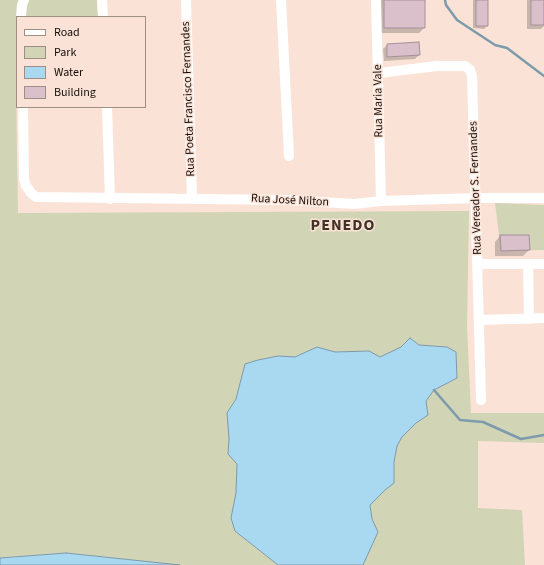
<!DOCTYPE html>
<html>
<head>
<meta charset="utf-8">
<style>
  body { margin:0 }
  #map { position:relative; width:544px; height:565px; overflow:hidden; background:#fae3d6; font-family:"Source Sans 3",sans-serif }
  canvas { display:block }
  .legend { position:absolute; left:16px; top:16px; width:130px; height:92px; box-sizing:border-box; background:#fae3d6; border:1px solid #9f8e84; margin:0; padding:5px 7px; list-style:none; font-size:12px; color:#160e0a }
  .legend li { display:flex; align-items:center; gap:8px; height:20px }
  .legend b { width:20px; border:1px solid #9f8e84 }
</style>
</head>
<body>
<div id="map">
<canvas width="544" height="565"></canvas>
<ul class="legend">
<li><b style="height:5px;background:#fff"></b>Road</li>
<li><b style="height:11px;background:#d1d4b5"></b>Park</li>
<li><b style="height:11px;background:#a9d8f1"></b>Water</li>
<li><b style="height:11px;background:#d9c0ca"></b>Building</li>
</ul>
</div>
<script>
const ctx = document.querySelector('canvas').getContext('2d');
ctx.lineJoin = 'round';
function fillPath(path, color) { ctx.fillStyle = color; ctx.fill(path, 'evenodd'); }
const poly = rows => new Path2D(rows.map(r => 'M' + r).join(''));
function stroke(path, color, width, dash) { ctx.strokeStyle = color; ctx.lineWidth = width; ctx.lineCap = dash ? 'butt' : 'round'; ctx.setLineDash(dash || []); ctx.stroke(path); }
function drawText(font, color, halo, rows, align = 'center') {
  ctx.font = font + ' "Source Sans 3",sans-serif'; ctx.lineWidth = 3; ctx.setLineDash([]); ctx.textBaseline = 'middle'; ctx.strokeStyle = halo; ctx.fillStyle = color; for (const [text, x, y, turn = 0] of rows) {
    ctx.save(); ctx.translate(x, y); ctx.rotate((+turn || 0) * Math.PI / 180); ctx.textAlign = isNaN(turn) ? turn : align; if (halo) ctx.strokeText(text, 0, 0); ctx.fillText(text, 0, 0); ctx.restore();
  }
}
fillPath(poly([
  [0,0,97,0,98,17,17,17,16,87,18,213,469,211,467,327,471,413,544,413,544,443,478,441,478,508,522,510,525,565,180,565,66,553,0,558],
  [495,203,544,205,544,250,501,251]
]), '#d1d4b5');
const water = poly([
  [410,338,419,345,447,347,456,352,457,378,434,390,426,401,428,415,416,423,402,437,397,446,394,462,394,483,385,490,370,505,372,519,378,532,363,565,278,565,235,531,231,518,236,493,237,464,228,454,229,438,227,413,236,399,245,364,258,360,278,356,295,357,317,347,335,352,369,351,380,357,401,347,410,338],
  [66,553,180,565,0,565,0,558,66,553]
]);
fillPath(water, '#a9d8f1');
stroke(water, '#7d9bac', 1);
fillPath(poly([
  [379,0,424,0,424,28,419,33,379,33],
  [473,0,487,0,487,26,484,29,473,28],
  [527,0,544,0,544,26,541,29,527,29],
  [387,45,419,55,415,59,384,61,383,49],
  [500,236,528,236,529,250,523,256,495,256,495,242]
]), '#0003');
stroke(poly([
  [445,0,446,5,457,20,495,45,507,48,544,76],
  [434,390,460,420,483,422,521,439,544,435]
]), '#7d9bac', 2.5);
const building = poly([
  [384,0,425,0,425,28,384,28,384,0],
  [476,0,488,0,488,26,476,26,476,0],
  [531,0,544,0,544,25,531,25,531,0],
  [419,42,420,55,387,57,387,44,419,42],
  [500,235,529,235,530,250,501,251,500,235]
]);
fillPath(building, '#d9c0ca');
stroke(building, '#a68f98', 1);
stroke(poly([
  [102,0,103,17],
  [186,0,192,198],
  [281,0,289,156],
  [376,0,381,201],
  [21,17,22,5,24,0],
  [379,73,437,66,465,66,470,70,472,76,481,400],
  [23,107,24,179,26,186,32,194,36,197,289,200,354,204,381,201,476,198,544,198],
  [107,107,110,199],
  [478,264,544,264],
  [528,264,529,319],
  [479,320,544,318]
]), '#fff', 10);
drawText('12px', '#160e0a', '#fae3d6', [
  ["Rua Poeta Francisco Fernandes",189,99,-92],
  ["Rua Maria Vale",379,101,-91],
  ["Rua Vereador S. Fernandes",476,188,-92],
  ["Rua José Nilton",290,201,3]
]);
ctx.letterSpacing = '1px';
drawText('bold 16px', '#413126', '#fae3d6', [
  ["PENEDO",343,226]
]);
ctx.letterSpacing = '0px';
</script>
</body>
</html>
